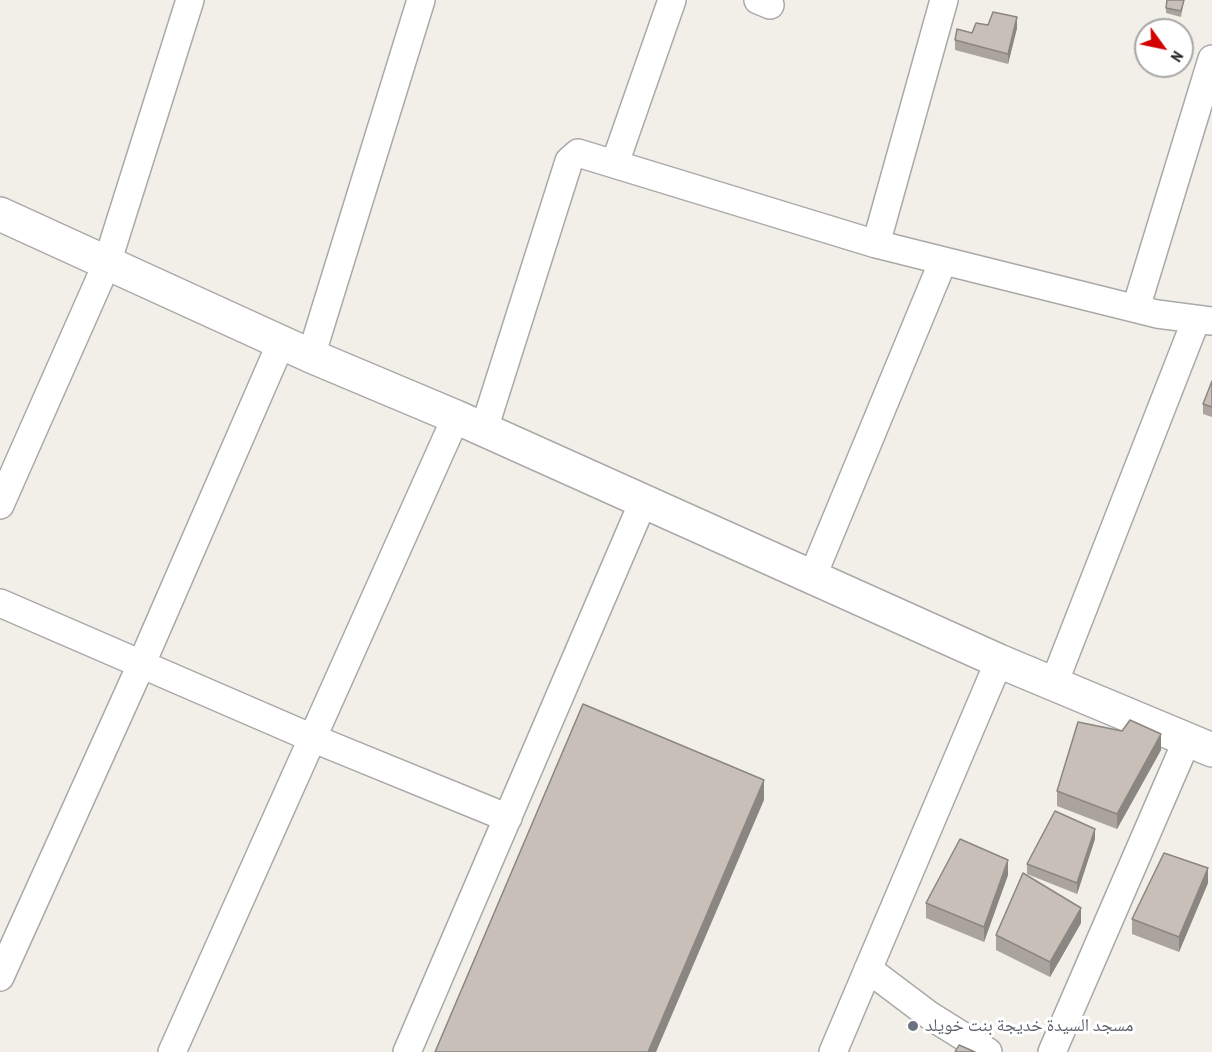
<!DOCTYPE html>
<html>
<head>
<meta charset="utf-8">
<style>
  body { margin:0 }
  #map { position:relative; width:1212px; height:1052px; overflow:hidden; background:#f2efe9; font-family:"PT Sans Narrow",sans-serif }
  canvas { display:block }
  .north { position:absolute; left:1134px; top:18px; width:60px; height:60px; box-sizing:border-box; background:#fff; border:2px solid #a7a7a7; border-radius:50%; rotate:123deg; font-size:16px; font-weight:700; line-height:24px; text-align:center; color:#222 }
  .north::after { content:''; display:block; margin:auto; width:21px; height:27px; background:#d40000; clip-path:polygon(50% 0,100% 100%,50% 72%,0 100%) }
</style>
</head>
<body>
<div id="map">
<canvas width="1212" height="1052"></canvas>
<div class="north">N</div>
</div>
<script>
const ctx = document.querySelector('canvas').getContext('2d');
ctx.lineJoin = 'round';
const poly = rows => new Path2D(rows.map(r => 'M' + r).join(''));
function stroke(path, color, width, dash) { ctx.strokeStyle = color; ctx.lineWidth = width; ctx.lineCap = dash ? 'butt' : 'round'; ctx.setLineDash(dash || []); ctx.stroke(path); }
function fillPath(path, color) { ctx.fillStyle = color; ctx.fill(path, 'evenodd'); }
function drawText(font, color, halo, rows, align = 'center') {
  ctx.font = font + ' "PT Sans Narrow","Noto Naskh Arabic",sans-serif'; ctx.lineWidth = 6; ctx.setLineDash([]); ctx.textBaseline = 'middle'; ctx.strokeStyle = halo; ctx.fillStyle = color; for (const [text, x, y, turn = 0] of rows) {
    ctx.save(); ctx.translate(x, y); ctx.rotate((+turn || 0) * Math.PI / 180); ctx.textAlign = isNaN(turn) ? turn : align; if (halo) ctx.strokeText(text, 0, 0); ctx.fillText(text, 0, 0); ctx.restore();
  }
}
const minor = poly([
  [758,0,770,5],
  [615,163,672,0],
  [876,244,944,0],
  [1136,308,1212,59],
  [311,356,421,0],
  [484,429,569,161,578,153,876,244,1157,314,1212,321],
  [0,505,107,263,190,0],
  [813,575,943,261],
  [0,603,312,738,508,818],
  [1054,683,1196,320],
  [868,969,929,1015,988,1052],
  [0,977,141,665,281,343],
  [172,1052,456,417],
  [407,1052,643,502],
  [833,1052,999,661],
  [1052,1052,1187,740]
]);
const tertiary = poly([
  [0,214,311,356,456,417,999,661,1212,750]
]);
stroke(minor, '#a9a9a9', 30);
stroke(tertiary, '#a9a9a9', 36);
stroke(minor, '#fff', 27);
stroke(tertiary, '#fff', 33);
fillPath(poly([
  [1184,0,1181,17,1166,13,1166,8],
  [988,25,1017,28,1008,64,955,50,955,40,972,33],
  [1212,381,1212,417,1203,414,1203,404],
  [1161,750,1117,829,1057,806,1057,791],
  [1095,839,1077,894,1027,874,1027,864],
  [1008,875,984,942,926,918,926,903],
  [1208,883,1179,952,1132,934,1132,919],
  [1081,923,1050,977,996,950,996,935]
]), '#aba49e');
fillPath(poly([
  [1017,17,1017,28,1008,64,1008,54],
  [1161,734,1161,750,1117,829,1117,814],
  [764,780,764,800,656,1052,648,1052],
  [1095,829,1095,839,1077,894,1077,883],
  [1008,860,1008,875,984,942,984,927],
  [1208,868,1208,883,1179,952,1179,937],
  [1081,908,1081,923,1050,977,1050,962]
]), '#8b8681');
const building = poly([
  [1167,0,1184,0,1181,11,1166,8,1167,0],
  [993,12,1017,17,1008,54,955,40,957,29,972,33,976,23,988,25,993,12],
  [1212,381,1212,407,1203,404,1212,381],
  [583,704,764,780,648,1052,435,1052,583,704],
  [1130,720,1161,734,1117,814,1057,791,1078,722,1122,731,1130,720],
  [1055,811,1095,829,1077,883,1027,864,1055,811],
  [960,839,1008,860,984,927,926,903,960,839],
  [1164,853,1208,868,1179,937,1132,919,1164,853],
  [1023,873,1081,908,1050,962,996,935,1023,873],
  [959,1045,975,1052,955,1052,959,1045]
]);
fillPath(building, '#c7bfb8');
stroke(building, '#8b8681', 1.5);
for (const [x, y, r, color] of [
  [913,1026,6,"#6b7280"]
]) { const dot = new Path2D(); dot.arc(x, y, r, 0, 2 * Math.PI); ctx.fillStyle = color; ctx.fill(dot); stroke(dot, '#fff', 2); }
drawText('18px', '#5b616d', '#fff', [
  ["مسجد السيدة خديجة بنت خويلد",925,1026]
], 'left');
</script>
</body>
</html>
